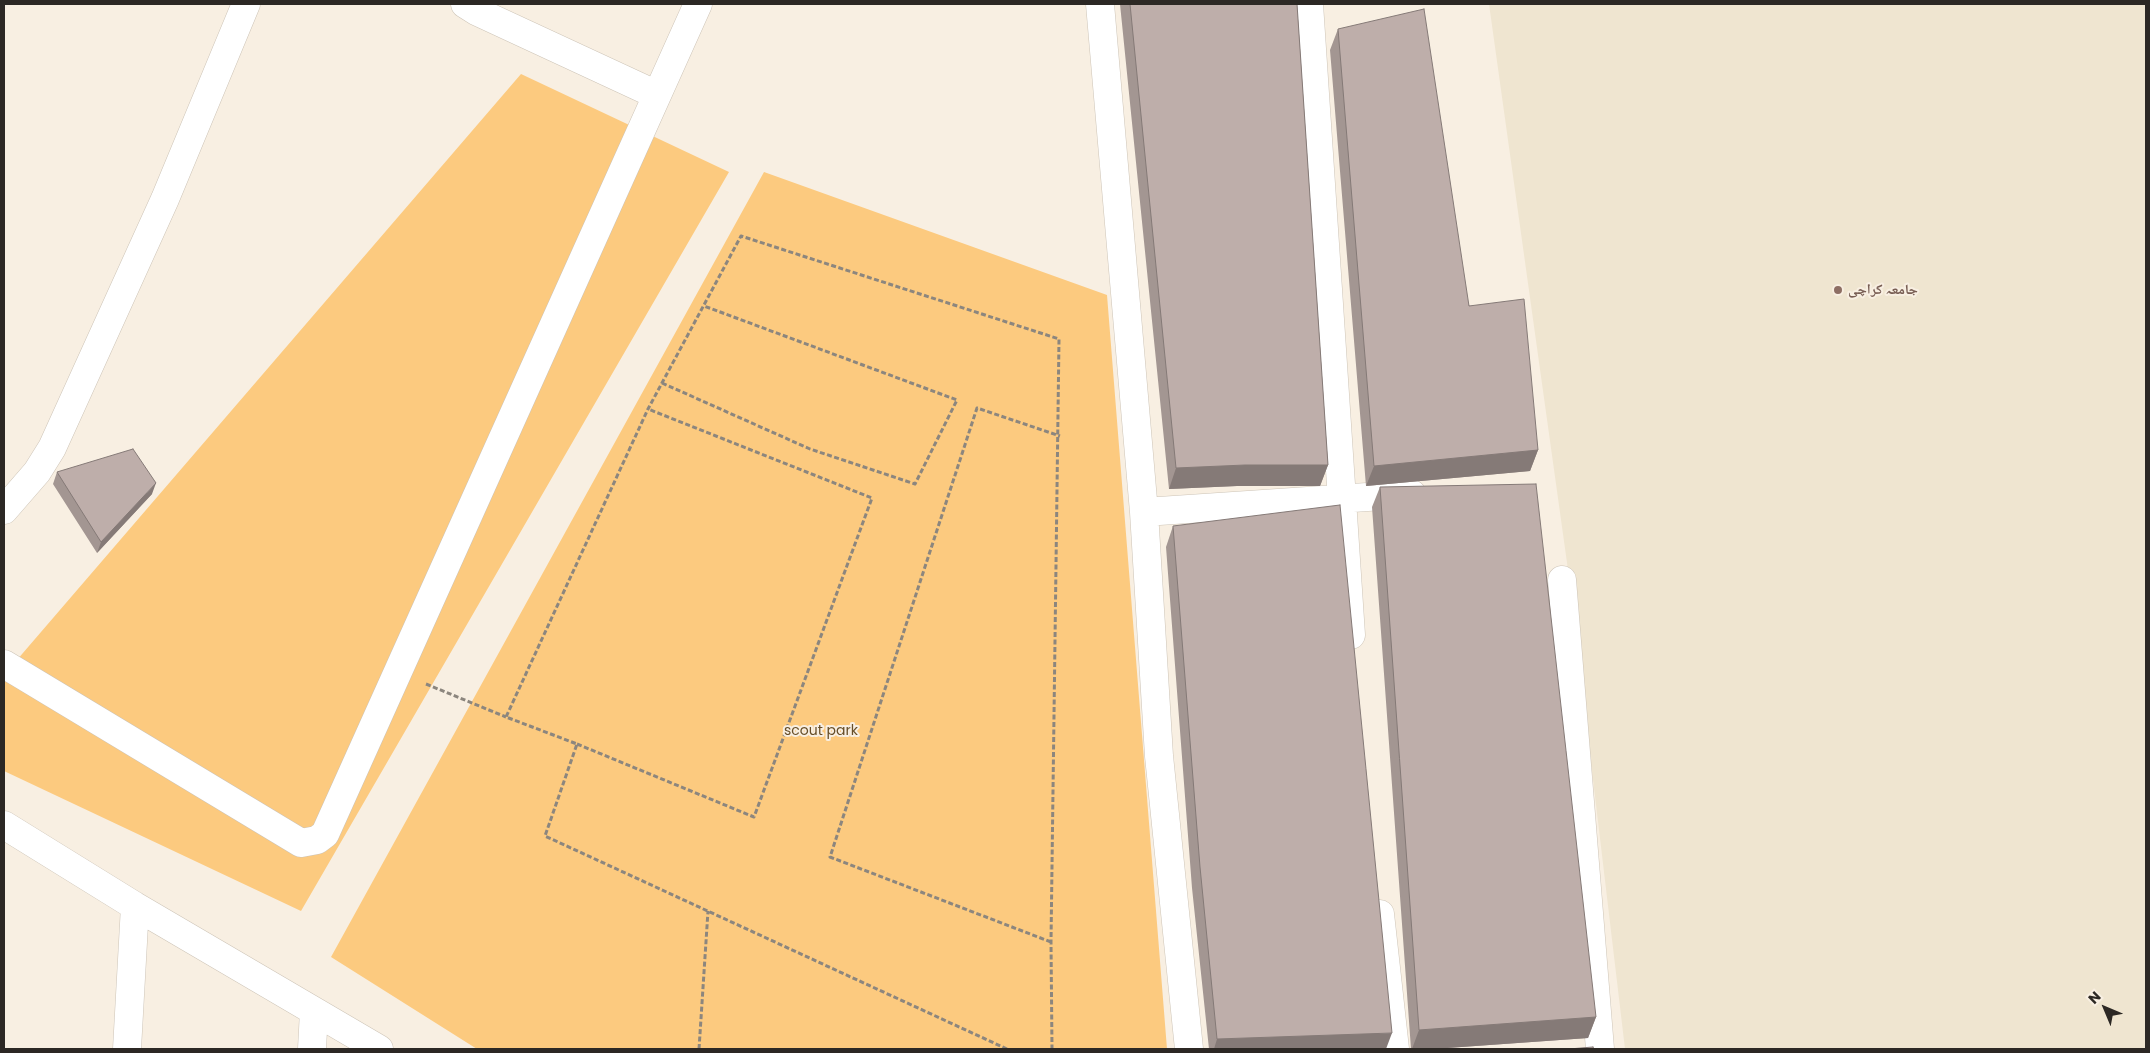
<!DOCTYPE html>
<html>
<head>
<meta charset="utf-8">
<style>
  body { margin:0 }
  #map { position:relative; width:2150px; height:1053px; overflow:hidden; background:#f8efe2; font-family:Poppins,sans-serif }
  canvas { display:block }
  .frame { position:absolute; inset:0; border:5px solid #2c2824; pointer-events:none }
  .north { position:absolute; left:2080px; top:983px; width:50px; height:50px; -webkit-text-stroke:4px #f8efe2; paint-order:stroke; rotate:315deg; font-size:14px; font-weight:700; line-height:20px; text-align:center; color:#2c2824 }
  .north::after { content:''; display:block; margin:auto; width:18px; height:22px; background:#2c2824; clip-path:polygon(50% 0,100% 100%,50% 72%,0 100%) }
</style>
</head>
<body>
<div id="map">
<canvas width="2150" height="1053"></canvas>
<div class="frame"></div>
<div class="north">N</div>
</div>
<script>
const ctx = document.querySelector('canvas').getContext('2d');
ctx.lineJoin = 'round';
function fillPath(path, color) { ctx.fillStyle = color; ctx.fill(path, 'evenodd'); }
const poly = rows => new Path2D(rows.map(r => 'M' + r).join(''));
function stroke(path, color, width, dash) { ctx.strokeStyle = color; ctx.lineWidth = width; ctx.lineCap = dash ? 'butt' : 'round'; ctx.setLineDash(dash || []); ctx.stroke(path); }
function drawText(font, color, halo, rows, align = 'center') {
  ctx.font = font + ' Poppins,"Noto Naskh Arabic",sans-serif'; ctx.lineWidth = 4; ctx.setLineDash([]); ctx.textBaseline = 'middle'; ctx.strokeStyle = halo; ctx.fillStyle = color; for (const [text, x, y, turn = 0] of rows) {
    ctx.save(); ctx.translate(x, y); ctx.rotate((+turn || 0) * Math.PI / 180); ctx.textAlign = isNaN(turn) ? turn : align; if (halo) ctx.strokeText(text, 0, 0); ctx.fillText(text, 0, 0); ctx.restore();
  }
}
fillPath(poly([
  [1489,4,2146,4,2146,1049,1625,1049,1569,577]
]), '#efe5d0');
fillPath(poly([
  [521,74,729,172,301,911,4,771,4,675],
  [764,172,1107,295,1167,1049,477,1049,331,957]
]), '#fcca7f');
const minor = poly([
  [465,4,476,11,657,95],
  [1100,4,1144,512,1159,756,1189,1049],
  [1309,4,1351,635],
  [4,510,37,472,52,448,165,199,246,4],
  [1144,512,1412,494],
  [1562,580,1600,1049],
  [4,664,301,843,317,840,325,834,698,4],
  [4,825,135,906,379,1049],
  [1380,914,1395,1049],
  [127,1049,135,906],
  [312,1049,314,1011]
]);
stroke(minor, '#cdc4b7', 29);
stroke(poly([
  [662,383,810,449,915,484,957,400,704,306],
  [426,684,506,717],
  [577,744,754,817,872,498,648,409],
  [1051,942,830,857,977,408,1060,436],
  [699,1049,708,911],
  [1007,1049,545,836,577,744,506,717,648,409,741,236,1059,339,1051,942,1052,1049]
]), '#8c867e', 3, [5, 2.5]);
stroke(minor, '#fff', 28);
fillPath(poly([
  [1120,4,1297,4,1328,465,1320,486,1237,486,1169,489],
  [1338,29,1538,450,1530,471,1366,486,1330,50],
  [57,472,152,494,97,553,53,484],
  [1380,487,1596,1017,1588,1038,1433,1049,1411,1049,1372,507],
  [1173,526,1386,1049,1209,1049,1192,888,1166,547]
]), '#a39692');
fillPath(poly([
  [1538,450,1530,471,1366,486,1374,466],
  [1245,465,1328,465,1320,486,1237,486,1169,489,1176,468],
  [156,483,152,494,97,553,101,542],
  [1596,1017,1588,1038,1433,1049,1412,1049,1419,1030],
  [1392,1033,1386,1049,1214,1049,1217,1039]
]), '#857a77');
const building = poly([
  [1130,4,1297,4,1328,465,1245,465,1176,468,1130,4],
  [1424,9,1469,306,1524,299,1538,450,1374,466,1338,29,1424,9],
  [133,449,156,483,101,542,57,472,133,449],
  [1536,484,1596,1017,1419,1030,1380,487,1536,484],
  [1340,505,1392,1033,1217,1039,1200,867,1173,526,1340,505],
  [1593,1047,1594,1049,1569,1049,1593,1047]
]);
fillPath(building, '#beaeaa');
stroke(building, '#857a77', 1);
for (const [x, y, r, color] of [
  [1838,290,5,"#8d6e63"]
]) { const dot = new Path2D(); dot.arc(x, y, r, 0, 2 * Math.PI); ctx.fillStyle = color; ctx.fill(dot); stroke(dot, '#f8efe2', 2); }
drawText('bold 14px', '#785e54', '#f8efe2', [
  ["جامعہ کراچی",1848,290]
], 'left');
drawText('14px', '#674e28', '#f8efe2', [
  ["scout park",821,731]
]);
</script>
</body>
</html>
